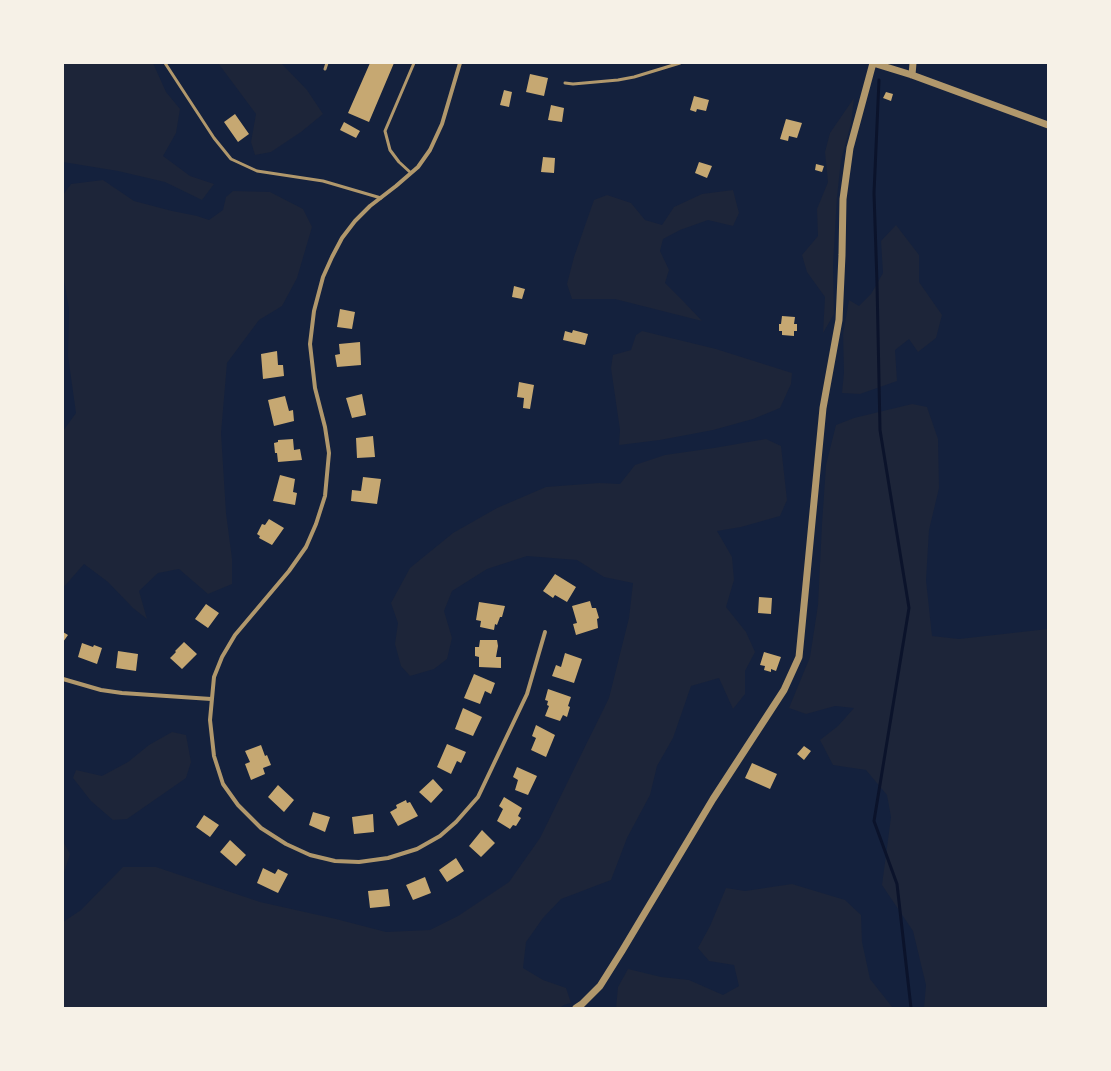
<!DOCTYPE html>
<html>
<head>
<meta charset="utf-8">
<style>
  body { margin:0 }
  #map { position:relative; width:1111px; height:1071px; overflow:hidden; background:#14213d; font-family:"Fira Sans Condensed",sans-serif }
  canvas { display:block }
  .frame { position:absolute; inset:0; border:64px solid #f6f1e7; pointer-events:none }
</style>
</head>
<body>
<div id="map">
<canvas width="1111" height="1071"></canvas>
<div class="frame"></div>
</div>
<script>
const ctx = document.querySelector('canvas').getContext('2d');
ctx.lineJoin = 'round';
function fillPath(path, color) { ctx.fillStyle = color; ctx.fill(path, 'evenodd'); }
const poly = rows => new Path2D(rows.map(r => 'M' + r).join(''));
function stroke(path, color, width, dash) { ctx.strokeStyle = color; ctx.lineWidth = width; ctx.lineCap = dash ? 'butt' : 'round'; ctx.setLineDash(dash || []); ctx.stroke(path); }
fillPath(poly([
  [63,63,153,63,166,92,180,109,176,133,163,156,190,176,214,184,202,200,165,182,118,171,63,162],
  [218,63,281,63,307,90,323,114,301,132,271,152,255,155,251,142,256,114],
  [854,98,851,124,841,160,837,197,833,265,834,314,823,333,825,297,807,272,802,255,818,236,817,209,828,182,825,152,830,133],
  [103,180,134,201,172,211,197,216,209,220,223,210,226,197,233,191,270,192,303,209,312,227,297,278,282,306,259,320,227,363,221,433,226,513,232,559,232,584,208,594,179,569,158,573,139,591,147,619,133,608,108,582,84,564,63,588,63,431,76,413,68,356,69,309,63,274,63,195,71,184],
  [733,190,739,213,733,226,708,220,680,230,663,239,660,251,669,270,665,283,684,302,702,321,615,299,572,299,567,284,574,257,594,200,607,195,631,203,645,220,662,225,674,207,702,194],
  [896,225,919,255,919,282,942,315,936,338,918,352,909,339,895,350,897,381,860,394,842,393,844,373,843,334,849,300,859,306,871,294,883,273,881,241],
  [642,331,716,349,792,373,791,384,780,408,753,419,713,430,660,440,619,445,620,430,611,368,613,355,631,350,636,335],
  [912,404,927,407,938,439,939,488,929,530,926,580,932,636,959,639,1048,629,1048,1008,924,1008,926,985,913,931,882,885,891,817,887,795,866,770,833,765,820,740,838,726,854,708,835,706,806,714,789,708,810,657,818,605,822,524,826,465,836,425,854,418],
  [766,439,781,446,787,500,780,516,741,527,717,531,732,557,734,580,726,607,746,632,755,652,745,671,745,694,733,709,719,678,691,686,673,738,657,766,650,795,627,838,611,880,561,899,543,918,526,942,523,968,543,980,566,988,571,1003,564,1005,559,1008,63,1008,63,922,81,910,123,867,156,867,260,902,336,919,386,932,430,930,458,916,509,882,540,838,609,698,629,618,633,583,604,577,577,560,527,556,487,569,452,591,444,611,452,638,447,659,434,669,410,676,401,666,395,644,398,623,391,603,410,568,453,533,497,508,546,487,599,483,620,484,635,465,665,455,714,448],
  [172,732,186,735,191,762,186,778,127,819,113,820,91,801,73,778,76,770,102,776,128,762,149,745],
  [63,841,70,854,63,876],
  [792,884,845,900,861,915,862,942,870,979,893,1008,616,1008,618,987,628,969,661,977,689,980,723,995,739,986,734,965,709,961,698,948,710,926,726,888,745,891]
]), '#1d2539');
stroke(poly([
  [879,80,874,193,877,283,880,430,909,608,874,821,897,884,911,1008]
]), '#0b132b', 3);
fillPath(poly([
  [370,63,394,63,369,122,348,113],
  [530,74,548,78,544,96,526,92],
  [504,90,512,92,509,107,500,105],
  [886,92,893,94,891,101,883,98],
  [694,96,709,100,706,111,697,109,696,112,690,110],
  [551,105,564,108,562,122,548,120],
  [235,114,249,134,238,142,224,122],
  [786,119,802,123,797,138,789,136,788,141,780,139],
  [344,122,360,131,356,138,340,130],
  [543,157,555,158,554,173,541,172],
  [699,162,712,166,707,178,695,173],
  [816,164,824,166,822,172,815,170],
  [514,286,525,289,522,299,512,297],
  [340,309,355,312,352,329,337,327],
  [782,316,795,317,794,324,797,324,797,331,794,331,794,336,782,335,782,331,779,331,779,324,781,324],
  [573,330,588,334,585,345,563,340,565,331,572,333],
  [360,342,361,365,337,367,335,355,340,354,339,344],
  [277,351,278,365,283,365,284,376,263,379,261,354],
  [519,382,534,385,530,409,523,408,524,398,517,397],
  [362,394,366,415,352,418,346,398],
  [285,396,289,411,293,410,294,421,274,426,268,400],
  [373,436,375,457,357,458,356,438],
  [293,439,294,450,300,449,302,460,278,462,277,453,275,453,274,443,278,442,278,440],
  [280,475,295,479,293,492,297,493,295,505,273,501],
  [363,477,381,479,377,504,351,501,352,490,361,491],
  [269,519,284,528,272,545,259,538,260,536,257,534,262,524,265,525],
  [555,574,576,587,567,602,555,595,553,598,543,591],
  [759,597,772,598,771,614,758,613],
  [590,601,592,608,596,608,599,618,597,619,598,628,576,635,573,624,577,623,572,606],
  [479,602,505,606,502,617,500,617,497,625,495,624,494,630,480,627,481,621,476,620],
  [206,604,219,613,208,628,195,619],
  [63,632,68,635,63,642],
  [480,640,497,640,498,646,496,657,501,657,501,668,479,667,479,657,475,656,475,647,479,647],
  [184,642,197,654,182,669,170,658,176,652,175,651],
  [82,643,93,647,94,645,102,648,97,664,78,657],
  [118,651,138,654,136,671,116,668],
  [764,652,781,657,776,671,771,669,771,672,764,670,765,666,760,665],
  [565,653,582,659,574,683,552,676,556,665,561,667],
  [474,674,495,683,491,694,485,691,480,704,464,698],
  [548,689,571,697,568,706,570,707,567,717,563,715,560,721,545,716,549,706,547,705,548,701,545,700],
  [463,708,482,717,473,736,455,729],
  [536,725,555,735,546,757,531,750,536,738,532,736],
  [447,744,466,752,461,763,457,761,451,774,437,767],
  [261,745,265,756,267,755,271,765,263,768,265,774,251,780,245,764,250,762,245,751],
  [804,746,811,751,804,760,797,754],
  [752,763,777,774,770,789,745,778],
  [517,767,537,776,528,795,515,790,518,780,513,777],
  [433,779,443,790,431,803,419,792],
  [278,785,294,800,284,812,268,797],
  [504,797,522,808,518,816,521,818,516,826,513,825,510,829,497,821,503,809,499,806],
  [406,800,407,803,410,802,418,816,398,826,390,812,397,808,396,805],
  [313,812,330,817,325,832,309,825],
  [373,814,374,832,354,834,352,817],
  [204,815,219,825,210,837,196,827],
  [482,830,495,843,481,857,469,846],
  [230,840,246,855,236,866,220,852],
  [456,858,464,871,447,882,439,870],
  [263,868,275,874,278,869,288,874,278,893,257,883],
  [425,877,431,893,413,900,406,885],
  [388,889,390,906,370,908,368,891]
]), '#c6a872');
stroke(poly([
  [165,63,214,138,231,159,257,171,323,181,381,198],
  [325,69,327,63],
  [565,83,573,84,618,80,634,77,680,63],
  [411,173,399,162,390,150,385,131,414,63]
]), '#b1986c', 3);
stroke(poly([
  [460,63,442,124,430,150,418,167,396,186,370,206,355,221,342,238,332,257,323,277,314,311,310,344,315,388,325,427,329,453,325,496,316,524,306,547,289,571,235,635,222,657,214,677,210,720,214,756,223,784,238,805,261,828,286,844,310,855,335,861,359,862,388,858,417,849,440,836,456,822,478,797,527,694,545,632],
  [63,679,101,690,122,693,211,699]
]), '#b1986c', 4);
stroke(poly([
  [873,63,912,75,1048,125],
  [912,75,913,63],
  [576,1008,582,1004,600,986,622,951,713,799,784,690,799,657,823,408,839,320,842,255,843,199,850,148,873,63]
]), '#b1986c', 7);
</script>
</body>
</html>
